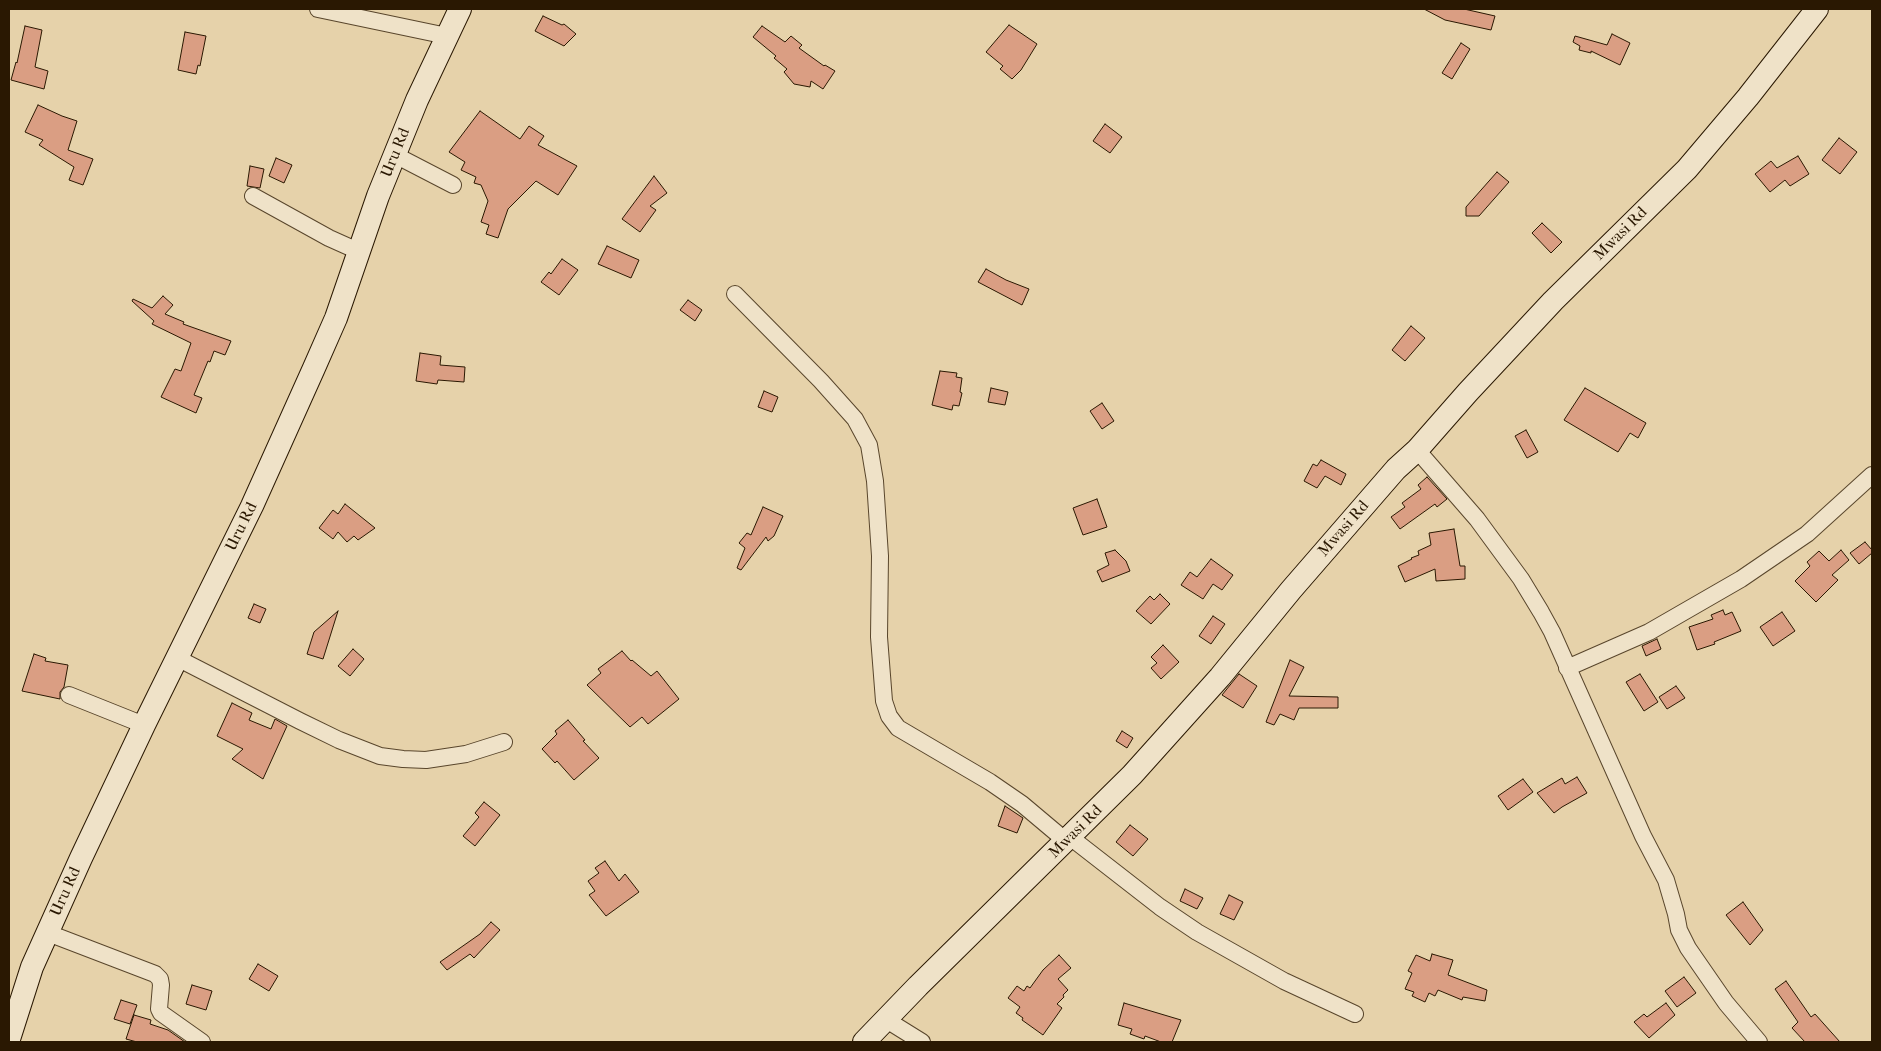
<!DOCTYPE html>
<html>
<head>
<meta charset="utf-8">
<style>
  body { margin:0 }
  #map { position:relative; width:1881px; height:1051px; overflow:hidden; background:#e6d2aa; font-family:"IM FELL French Canon",serif }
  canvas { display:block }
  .frame { position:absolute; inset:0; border:10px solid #2a1802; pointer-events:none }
</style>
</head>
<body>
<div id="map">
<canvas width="1881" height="1051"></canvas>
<div class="frame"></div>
</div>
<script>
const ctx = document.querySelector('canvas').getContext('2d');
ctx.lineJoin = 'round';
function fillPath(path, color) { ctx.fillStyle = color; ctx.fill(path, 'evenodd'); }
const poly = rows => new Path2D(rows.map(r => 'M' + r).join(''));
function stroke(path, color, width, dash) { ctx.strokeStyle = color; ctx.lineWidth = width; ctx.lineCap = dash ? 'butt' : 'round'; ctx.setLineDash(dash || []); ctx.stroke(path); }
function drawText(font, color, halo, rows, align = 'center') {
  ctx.font = font + ' "IM FELL French Canon",serif'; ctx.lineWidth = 4; ctx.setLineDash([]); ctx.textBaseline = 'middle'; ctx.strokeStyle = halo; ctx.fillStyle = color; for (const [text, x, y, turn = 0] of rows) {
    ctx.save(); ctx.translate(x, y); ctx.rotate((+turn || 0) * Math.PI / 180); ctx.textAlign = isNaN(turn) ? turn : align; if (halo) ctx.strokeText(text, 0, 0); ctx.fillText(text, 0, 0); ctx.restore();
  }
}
const building = poly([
  [1424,9,1464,9,1495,16,1491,30,1445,20,1424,9],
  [543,16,562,25,564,24,576,34,564,46,535,31,543,16],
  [1009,25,1037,44,1021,70,1012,79,1000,69,1003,66,986,52,1009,25],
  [25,26,42,30,35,67,48,71,44,89,11,80,16,62,17,63,25,26],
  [762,26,785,42,791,36,802,45,799,48,824,66,825,65,835,71,823,89,811,81,810,87,794,84,784,72,787,69,774,58,776,56,753,37,762,26],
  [185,32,206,36,200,66,198,65,196,74,178,70,185,32],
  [1612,34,1630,43,1620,65,1591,51,1591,53,1579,50,1580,46,1573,42,1575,36,1607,45,1612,34],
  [1461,43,1470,49,1452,79,1442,73,1461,43],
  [38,105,62,116,77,121,68,150,93,159,83,185,69,180,74,167,39,145,43,140,25,132,38,105],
  [480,111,520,139,529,126,544,136,538,145,577,166,558,195,536,181,508,209,498,238,486,234,489,225,481,222,488,201,481,185,474,183,476,177,461,170,465,162,449,152,480,111],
  [1105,124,1122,137,1110,153,1093,141,1105,124],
  [1839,138,1857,152,1840,174,1822,160,1839,138],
  [1798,156,1809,174,1790,186,1785,180,1770,192,1755,174,1771,161,1777,168,1798,156],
  [276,158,292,165,284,183,269,176,276,158],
  [250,166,264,169,260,188,247,186,250,166],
  [1497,172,1509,182,1479,216,1466,216,1466,207,1497,172],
  [654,176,667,193,650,206,656,210,640,232,622,219,654,176],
  [1542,223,1562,242,1551,253,1532,233,1542,223],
  [607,246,639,260,631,278,598,264,607,246],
  [562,259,578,270,559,295,541,282,549,272,551,274,562,259],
  [986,269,1006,280,1029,289,1022,305,978,282,986,269],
  [163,296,173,305,165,314,184,322,183,324,231,341,225,355,214,351,210,362,208,361,194,395,202,398,196,413,161,397,175,369,181,371,191,343,152,324,154,321,132,301,133,299,152,308,163,296],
  [688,300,702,310,695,321,680,310,688,300],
  [1411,326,1425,338,1405,361,1392,350,1411,326],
  [420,353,441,356,440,365,465,367,464,382,438,380,437,384,416,381,420,353],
  [940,371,957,373,956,377,962,378,960,392,962,393,959,406,953,405,952,410,932,405,940,371],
  [991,388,1008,392,1005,405,988,402,991,388],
  [1585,388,1646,423,1638,438,1630,433,1618,452,1564,420,1585,388],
  [764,391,778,397,772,412,758,407,764,391],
  [1102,403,1114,421,1102,429,1090,411,1102,403],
  [1526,430,1538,452,1527,458,1515,436,1526,430],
  [1321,460,1346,474,1341,485,1325,476,1317,488,1304,481,1313,464,1317,466,1321,460],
  [1427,477,1447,499,1437,507,1435,504,1400,529,1391,517,1405,507,1402,503,1421,489,1418,485,1427,477],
  [1097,499,1107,527,1083,535,1073,508,1097,499],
  [345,504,375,528,358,540,354,536,347,542,338,532,333,539,319,528,333,510,338,514,345,504],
  [763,507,783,516,774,536,768,541,766,537,741,570,737,568,745,548,739,543,747,533,751,535,763,507],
  [1454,529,1460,566,1465,566,1465,579,1436,581,1435,569,1405,582,1398,566,1412,559,1411,558,1419,555,1418,551,1431,545,1429,533,1454,529],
  [1865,542,1872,550,1872,553,1859,564,1850,553,1865,542],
  [1115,550,1126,561,1130,571,1102,582,1097,571,1109,565,1105,553,1115,550],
  [1841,550,1849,560,1832,575,1838,580,1816,602,1795,581,1810,566,1807,562,1819,551,1829,561,1841,550],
  [1211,559,1233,575,1222,590,1213,584,1203,599,1181,585,1190,572,1197,577,1211,559],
  [1160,594,1170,604,1151,624,1136,611,1150,596,1154,600,1160,594],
  [254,604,266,609,260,623,248,618,254,604],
  [1723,610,1725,615,1732,612,1741,631,1714,642,1715,644,1697,650,1689,627,1713,619,1711,615,1723,610],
  [338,611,323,659,307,654,314,632,338,611],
  [1782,612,1795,631,1773,646,1760,627,1782,612],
  [1213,616,1225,624,1211,644,1199,636,1213,616],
  [1657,639,1661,649,1646,656,1642,646,1657,639],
  [1163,645,1179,662,1161,679,1151,668,1157,663,1151,657,1163,645],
  [353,649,364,659,350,676,338,666,353,649],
  [622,651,631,661,632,660,651,676,657,671,679,699,648,724,642,717,630,727,587,685,601,673,598,669,622,651],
  [34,654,46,658,45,661,68,665,64,687,60,692,60,699,22,691,34,654],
  [1290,660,1304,667,1289,696,1338,697,1338,708,1299,708,1294,720,1280,714,1274,725,1266,722,1290,660],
  [1239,674,1257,686,1243,708,1222,695,1239,674],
  [1640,674,1658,702,1644,711,1626,682,1640,674],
  [1676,686,1685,698,1667,709,1659,697,1676,686],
  [232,703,252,713,249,720,271,729,275,719,287,726,263,779,232,759,243,749,217,736,232,703],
  [568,720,585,740,583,741,599,758,574,780,557,761,555,763,542,749,557,734,555,731,568,720],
  [1122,731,1133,738,1127,748,1116,741,1122,731],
  [1577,777,1587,793,1562,807,1554,813,1537,793,1562,778,1565,784,1577,777],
  [1523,779,1533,792,1508,810,1498,796,1523,779],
  [484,802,500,815,475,846,463,836,479,817,475,813,484,802],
  [1005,806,1023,818,1017,833,998,826,1005,806],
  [1130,825,1148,839,1133,856,1116,842,1130,825],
  [605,861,619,881,625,874,639,892,606,916,589,895,595,891,588,881,599,873,595,868,605,861],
  [1185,889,1203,898,1197,909,1180,901,1185,889],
  [1229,895,1243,902,1234,920,1220,914,1229,895],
  [1743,902,1763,930,1750,945,1726,915,1743,902],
  [491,922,500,930,474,958,470,954,447,970,440,962,480,934,491,922],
  [1432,954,1453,960,1448,975,1487,990,1485,1001,1463,997,1462,1000,1438,990,1435,996,1429,993,1425,1002,1412,996,1414,992,1405,989,1412,973,1408,971,1416,955,1430,961,1432,954],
  [1059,955,1071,968,1058,979,1068,990,1063,995,1064,997,1057,1004,1062,1008,1043,1035,1022,1020,1023,1018,1016,1013,1020,1007,1008,998,1017,986,1024,991,1027,986,1030,988,1043,970,1059,955],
  [258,964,278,976,269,991,249,979,258,964],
  [1684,977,1696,993,1677,1007,1665,991,1684,977],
  [1786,981,1811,1017,1815,1014,1840,1042,1805,1042,1792,1028,1798,1022,1775,989,1786,981],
  [192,985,212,991,206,1010,186,1004,192,985],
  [121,1000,137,1005,130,1024,114,1019,121,1000],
  [1124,1003,1181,1020,1172,1042,1161,1042,1145,1036,1144,1039,1130,1034,1132,1029,1118,1025,1124,1003],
  [1666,1003,1675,1015,1649,1038,1634,1022,1644,1014,1647,1017,1666,1003],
  [134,1015,151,1020,150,1024,168,1030,185,1042,137,1042,126,1039,134,1015]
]);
fillPath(building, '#da9e83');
stroke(building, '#2a1802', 1);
const street = poly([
  [318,9,447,36],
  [395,155,453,185],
  [253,196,329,238,358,251],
  [735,294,821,381,855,419,869,445,875,481,880,556,879,637,884,701,889,716,898,728,990,782,1022,804,1066,841],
  [1417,450,1477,519,1521,579,1541,612,1552,632,1643,836,1666,880,1676,914,1679,930,1688,948,1726,1003,1759,1042],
  [177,658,300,721,339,740,380,756,403,759,426,760,466,754,504,742],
  [1567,668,1649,632,1741,579,1807,534,1872,475],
  [69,695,144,725],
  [1070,837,1160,907,1197,932,1284,981,1355,1014],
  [48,933,155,974,160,979,161,985,159,1009,161,1013,202,1042],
  [885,1019,922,1042]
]);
const secondary = poly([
  [9,1039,32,967,81,858,144,725,252,506,314,368,336,318,378,196,417,100,460,9],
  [864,1042,918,986,1132,775,1220,677,1291,590,1396,469,1417,450,1468,392,1553,301,1687,169,1748,97,1817,9]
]);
stroke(street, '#59462c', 18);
stroke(secondary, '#2a1802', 24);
stroke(street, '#efe2c8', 16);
stroke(secondary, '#efe2c8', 22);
drawText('16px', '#2a1802', '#efe2c8', [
  ["Uru Rd",396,153,-68],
  ["Mwasi Rd",1621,234,-45],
  ["Uru Rd",242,527,-64],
  ["Mwasi Rd",1344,529,-49],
  ["Mwasi Rd",1076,832,-45],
  ["Uru Rd",66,892,-66]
]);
</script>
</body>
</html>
